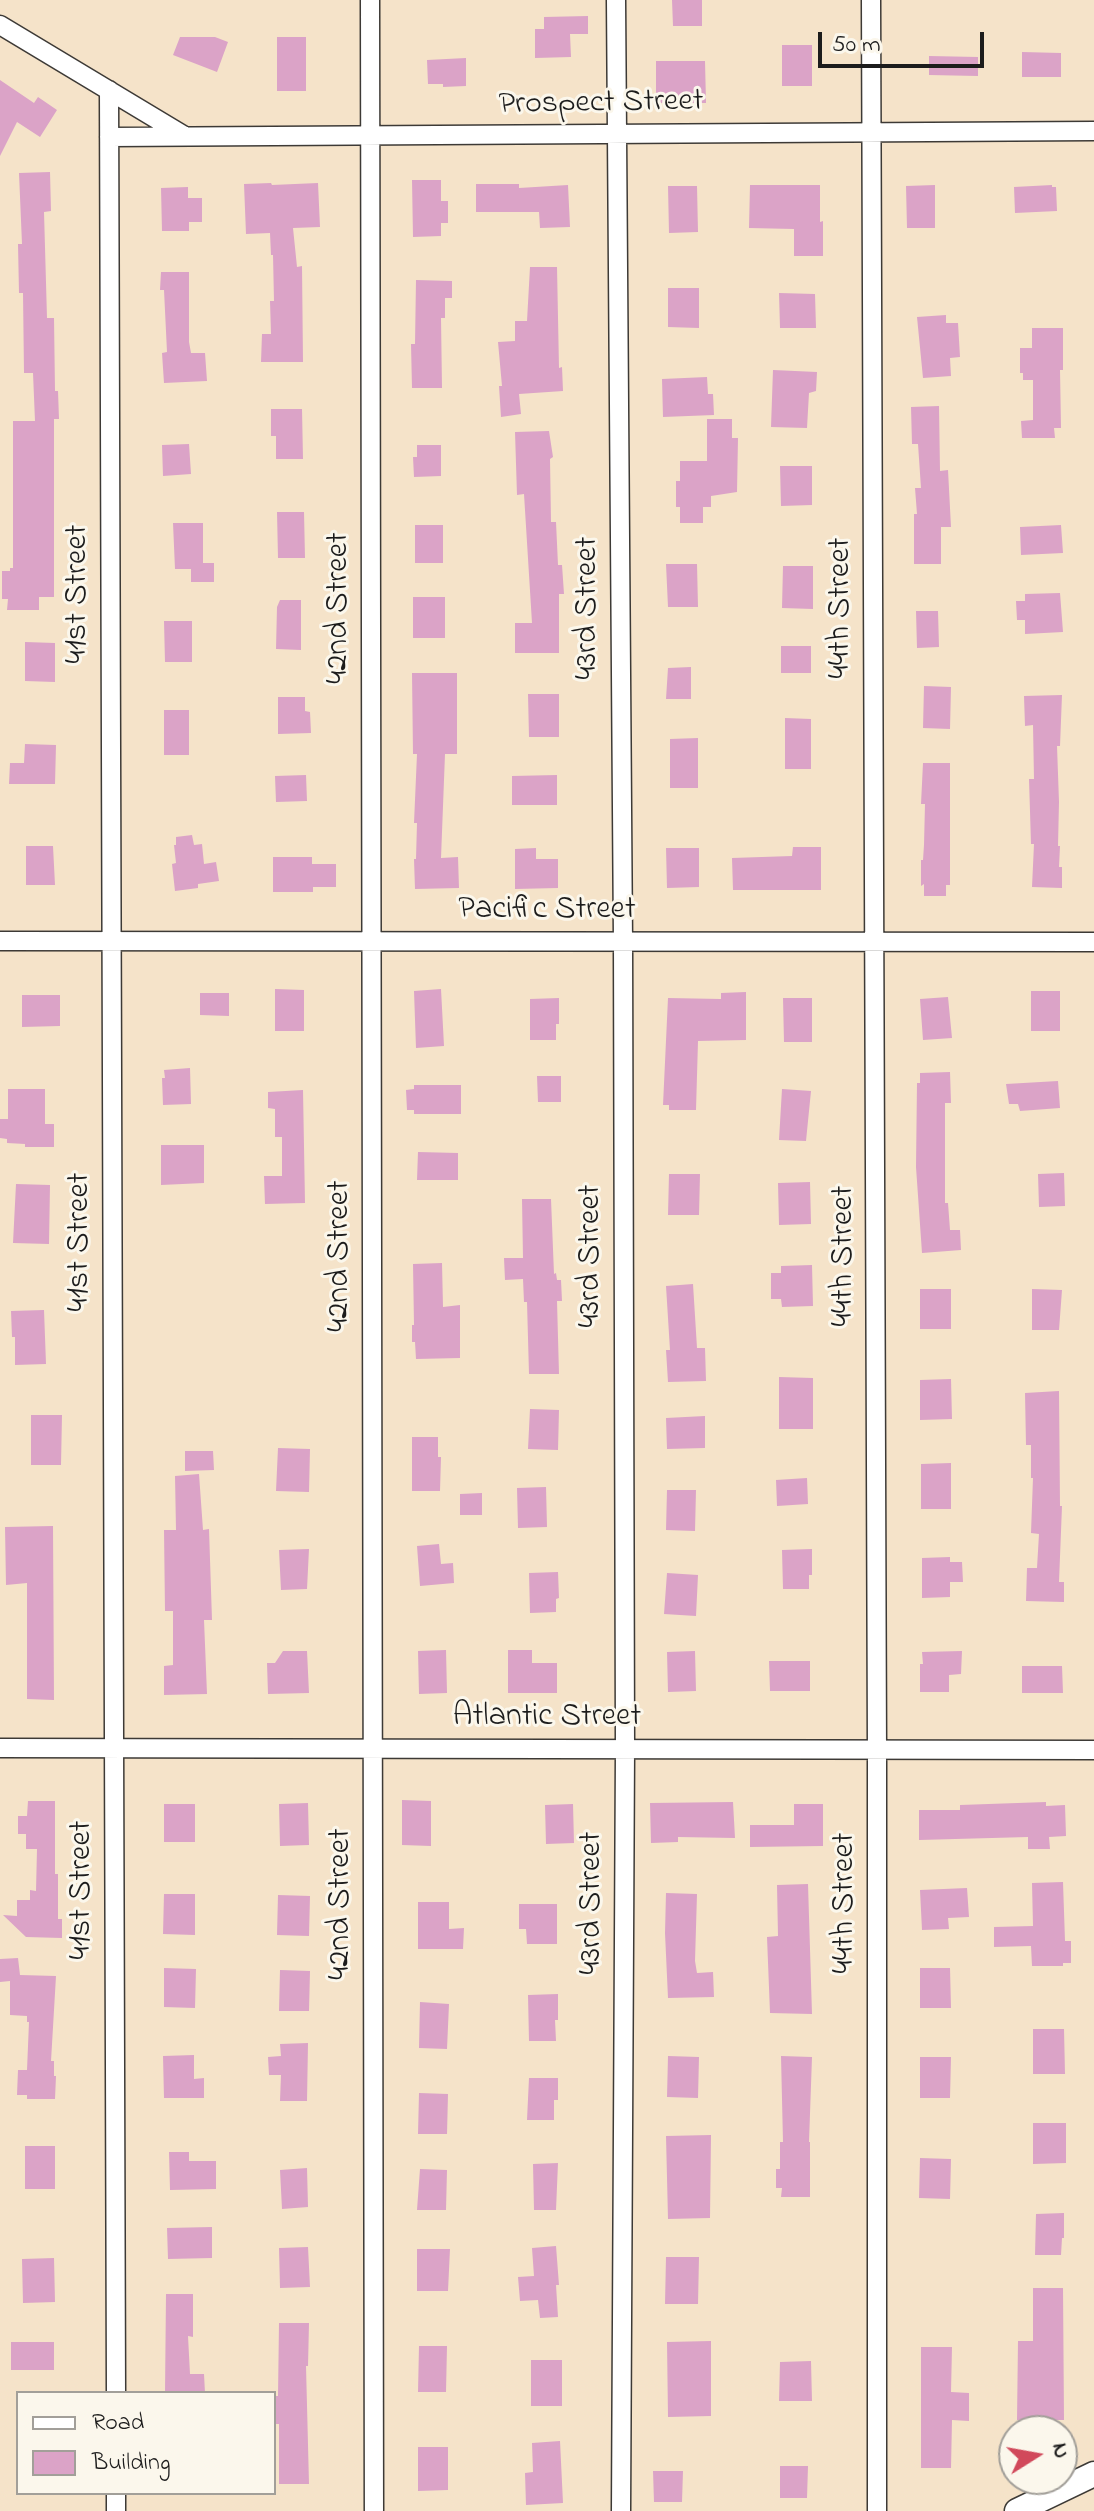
<!DOCTYPE html>
<html>
<head>
<meta charset="utf-8">
<style>
  body { margin:0 }
  #map { position:relative; width:1094px; height:2511px; overflow:hidden; background:#f5e3c9; font-family:"Indie Flower",sans-serif }
  canvas { display:block }
  .legend { position:absolute; left:16px; top:2391px; width:260px; height:104px; box-sizing:border-box; background:#fbf7ec; border:2px solid #a29f99; margin:0; padding:10px 14px; list-style:none; font-size:24px; color:#1c1c1c }
  .legend li { display:flex; align-items:center; gap:16px; height:40px }
  .legend b { width:40px; border:2px solid #a29f99 }
  .north { position:absolute; left:998px; top:2415px; width:80px; height:80px; box-sizing:border-box; background:#fbf7ec; border:2px solid #a29f99; border-radius:50%; rotate:79deg; font-size:22px; font-weight:700; line-height:32px; text-align:center; color:#1c1c1c }
  .north::after { content:''; display:block; margin:auto; width:28px; height:36px; background:#d1495b; clip-path:polygon(50% 0,100% 100%,50% 72%,0 100%) }
  .scale { position:absolute; left:818px; top:32px; width:166px; height:36px; box-sizing:border-box; border:4px solid #1c1c1c; border-top:0; padding-left:10px; font-size:24px; line-height:28px; white-space:nowrap; color:#1c1c1c; -webkit-text-stroke:6px #fbf7ec; paint-order:stroke }
</style>
</head>
<body>
<div id="map">
<canvas width="1094" height="2511"></canvas>
<ul class="legend">
<li><b style="height:10px;background:#fff"></b>Road</li>
<li><b style="height:22px;background:#dba3c7"></b>Building</li>
</ul>
<div class="north">N</div>
<div class="scale">50 m</div>
</div>
<script>
const ctx = document.querySelector('canvas').getContext('2d');
ctx.lineJoin = 'round';
function fillPath(path, color) { ctx.fillStyle = color; ctx.fill(path, 'evenodd'); }
const poly = rows => new Path2D(rows.map(r => 'M' + r).join(''));
function stroke(path, color, width, dash) { ctx.strokeStyle = color; ctx.lineWidth = width; ctx.lineCap = dash ? 'butt' : 'round'; ctx.setLineDash(dash || []); ctx.stroke(path); }
function drawText(font, color, halo, rows, align = 'center') {
  ctx.font = font + ' "Indie Flower",sans-serif'; ctx.lineWidth = 6; ctx.setLineDash([]); ctx.textBaseline = 'middle'; ctx.strokeStyle = halo; ctx.fillStyle = color; for (const [text, x, y, turn = 0] of rows) {
    ctx.save(); ctx.translate(x, y); ctx.rotate((+turn || 0) * Math.PI / 180); ctx.textAlign = isNaN(turn) ? turn : align; if (halo) ctx.strokeText(text, 0, 0); ctx.fillText(text, 0, 0); ctx.restore();
  }
}
fillPath(poly([
  [672,0,702,0,702,26,673,26],
  [588,16,588,34,570,34,571,57,535,58,535,29,544,29,544,17],
  [180,37,215,37,228,42,217,72,173,55],
  [277,37,306,37,306,91,277,91],
  [782,45,812,45,812,86,782,86],
  [1022,52,1061,53,1061,77,1022,77],
  [929,56,978,57,978,76,929,75],
  [466,58,466,86,443,87,443,84,428,84,427,60],
  [656,61,705,61,706,103,656,103],
  [0,80,34,103,38,97,57,110,40,137,17,122,0,156],
  [50,172,51,211,44,212,47,318,54,318,55,391,58,391,59,419,54,419,54,597,39,597,39,610,7,610,8,599,2,599,2,571,10,571,10,568,13,568,13,421,35,421,33,373,24,373,23,293,19,293,18,244,22,244,19,173],
  [412,180,441,180,441,201,448,201,448,223,441,223,441,236,413,237],
  [271,183,272,185,318,183,320,227,293,228,297,267,302,266,303,362,261,362,262,334,271,334,270,301,274,301,273,255,271,255,270,233,246,234,244,184],
  [476,184,519,184,519,188,568,185,570,227,540,228,539,212,476,212],
  [750,185,820,185,820,222,823,221,823,256,794,256,794,229,749,228],
  [935,185,935,228,907,228,906,186],
  [1052,185,1052,187,1056,187,1057,211,1015,213,1014,187],
  [668,186,697,186,698,232,669,233],
  [188,187,188,198,202,198,202,222,189,222,189,231,162,231,161,188],
  [530,267,557,267,559,368,562,367,563,391,519,394,521,414,501,417,499,386,502,386,498,342,515,341,515,321,527,321],
  [161,272,189,272,189,342,191,353,205,353,207,381,164,383,162,353,167,352,164,290,160,290],
  [416,280,452,281,452,298,445,298,445,318,441,318,442,388,412,388,411,344,415,344],
  [668,288,699,288,699,328,668,327],
  [779,293,815,294,816,328,780,328],
  [946,315,946,323,958,323,960,357,950,358,951,376,923,378,917,317],
  [1032,328,1063,328,1063,370,1060,370,1061,428,1054,428,1055,438,1022,438,1021,421,1033,420,1033,380,1023,380,1023,373,1020,373,1020,348,1032,348],
  [773,370,817,372,816,391,809,393,807,428,771,427],
  [707,377,708,394,713,394,714,415,663,417,662,379],
  [939,406,940,471,948,470,951,527,941,527,941,564,914,564,914,514,917,514,915,488,921,488,918,444,912,444,911,407],
  [271,409,302,409,303,459,276,459,276,436,271,436],
  [707,419,732,419,732,438,738,438,737,492,711,496,711,507,703,507,703,523,680,523,680,507,676,507,676,481,680,481,680,461,707,461],
  [549,431,553,457,550,459,551,522,556,522,558,565,562,565,564,594,559,594,559,653,515,653,515,623,532,623,524,494,517,495,515,432],
  [189,444,191,474,163,476,162,445],
  [417,445,441,445,441,476,414,477,413,457,417,457],
  [780,466,812,466,812,505,781,506],
  [277,512,304,512,305,558,278,558],
  [173,523,203,523,203,563,214,563,214,582,191,582,191,569,175,569],
  [415,525,443,525,443,563,415,563],
  [1061,525,1063,553,1021,555,1020,527],
  [666,564,697,564,698,607,668,607],
  [783,566,813,566,813,609,782,608],
  [1060,593,1063,632,1025,634,1025,620,1017,620,1016,601,1025,601,1025,594],
  [413,597,445,597,445,638,413,638],
  [280,600,301,600,301,650,276,649,277,607],
  [916,611,938,611,939,647,917,648],
  [164,621,192,621,192,662,165,662],
  [25,642,55,643,55,682,25,681],
  [781,646,811,646,811,673,781,673],
  [691,667,691,699,666,699,668,668],
  [412,673,457,673,457,754,445,754,441,858,458,857,459,888,415,889,414,859,416,859,417,823,414,823,417,754,413,754],
  [924,686,951,687,950,729,923,728],
  [528,694,559,694,559,737,529,737],
  [1062,695,1060,746,1057,746,1059,802,1058,846,1060,846,1059,867,1062,867,1062,888,1032,887,1034,844,1031,844,1029,779,1034,779,1033,725,1025,726,1024,696],
  [278,697,305,697,305,711,310,712,311,733,278,734],
  [164,710,189,710,189,755,164,755],
  [785,718,811,719,811,769,785,769],
  [698,738,698,788,670,788,670,739],
  [25,744,56,745,55,784,9,784,10,763,24,763],
  [923,763,950,763,950,885,946,885,946,896,924,896,924,884,921,886,921,860,923,860,924,845,925,804,921,804],
  [306,775,307,801,276,802,275,776],
  [557,775,557,805,512,805,512,776],
  [192,835,194,845,202,844,204,864,216,862,219,881,198,884,198,888,175,891,172,864,176,863,174,845,176,845,176,837],
  [26,846,53,846,55,885,26,885],
  [793,847,821,847,821,890,733,890,732,858,792,856],
  [536,848,536,859,558,859,558,888,515,889,515,849],
  [666,848,699,848,699,887,667,888],
  [273,857,312,857,312,864,336,864,336,887,313,887,313,892,273,892],
  [275,989,304,990,304,1031,275,1031],
  [441,989,444,1046,416,1048,414,991],
  [1031,991,1060,991,1060,1031,1031,1031],
  [746,992,746,1040,698,1041,696,1110,669,1110,669,1105,663,1105,668,998,721,999,721,993],
  [200,993,229,993,229,1016,200,1015],
  [22,995,60,995,60,1026,22,1027],
  [948,997,952,1038,923,1040,920,999],
  [559,998,559,1024,556,1024,556,1040,530,1040,530,999],
  [783,998,812,998,812,1042,784,1042],
  [190,1068,191,1104,163,1105,162,1078,165,1078,164,1070],
  [950,1072,951,1103,945,1103,945,1203,948,1203,950,1230,960,1230,961,1250,922,1253,916,1167,917,1083,920,1083,920,1073],
  [537,1076,561,1076,561,1102,538,1102],
  [1058,1081,1060,1108,1020,1111,1018,1104,1009,1104,1006,1084],
  [414,1085,461,1085,461,1114,414,1114,414,1110,407,1110,406,1090,414,1089],
  [8,1089,45,1089,45,1124,54,1124,54,1147,25,1147,25,1144,7,1143,7,1139,0,1138,0,1119,8,1119],
  [782,1089,811,1091,806,1141,779,1140],
  [303,1090,305,1203,265,1204,264,1176,282,1176,282,1137,275,1137,275,1109,268,1108,268,1092],
  [161,1145,204,1145,204,1183,161,1185],
  [418,1152,458,1153,458,1180,417,1180],
  [1064,1173,1065,1206,1039,1207,1038,1174],
  [669,1174,700,1174,699,1215,668,1215],
  [810,1182,811,1224,779,1225,778,1183],
  [16,1184,50,1185,49,1244,13,1243],
  [522,1199,551,1199,554,1274,556,1273,557,1280,561,1280,562,1301,557,1301,559,1374,529,1374,527,1302,524,1302,523,1279,505,1280,504,1258,523,1258],
  [442,1263,443,1307,460,1305,460,1358,416,1359,415,1342,412,1342,412,1325,414,1325,413,1264],
  [812,1265,813,1306,782,1307,781,1299,771,1299,771,1273,781,1273,781,1266],
  [693,1284,697,1348,705,1348,706,1381,668,1382,666,1350,670,1350,666,1286],
  [920,1289,951,1289,951,1329,920,1329],
  [1032,1289,1062,1290,1059,1330,1032,1330],
  [44,1310,46,1364,15,1365,15,1337,12,1337,11,1311],
  [779,1377,813,1378,813,1429,779,1429],
  [951,1379,952,1419,920,1420,920,1380],
  [1059,1391,1060,1506,1062,1506,1059,1582,1064,1582,1064,1602,1026,1601,1027,1568,1037,1568,1039,1534,1031,1533,1033,1478,1031,1478,1031,1445,1026,1445,1025,1393],
  [530,1409,559,1410,558,1450,528,1449],
  [31,1415,62,1415,61,1465,31,1465],
  [705,1416,705,1448,667,1449,666,1418],
  [412,1437,438,1437,438,1457,441,1457,440,1491,412,1491],
  [278,1448,310,1449,309,1492,276,1491],
  [185,1451,213,1451,214,1470,185,1471],
  [951,1463,951,1509,921,1509,921,1464],
  [199,1474,203,1530,209,1529,212,1620,204,1620,207,1694,164,1695,164,1666,173,1665,173,1611,165,1611,164,1530,176,1530,175,1476],
  [807,1478,808,1504,777,1506,776,1480],
  [546,1487,547,1527,518,1528,517,1488],
  [667,1490,696,1490,695,1531,666,1530],
  [482,1493,482,1515,460,1515,460,1494],
  [53,1526,54,1700,27,1699,27,1583,6,1585,5,1527],
  [439,1544,441,1564,453,1563,454,1583,420,1586,417,1546],
  [309,1549,307,1589,281,1590,279,1550],
  [812,1549,812,1575,809,1575,809,1589,783,1589,782,1550],
  [950,1557,950,1562,962,1562,963,1582,950,1582,950,1597,922,1598,922,1558],
  [558,1572,559,1598,556,1599,556,1612,530,1613,529,1573],
  [667,1573,698,1575,696,1616,664,1614],
  [446,1650,447,1693,419,1694,418,1651],
  [508,1650,532,1650,532,1663,557,1663,557,1693,508,1693],
  [283,1651,307,1651,309,1693,268,1694,267,1663,275,1663],
  [695,1651,696,1691,668,1692,667,1652],
  [962,1651,961,1674,949,1675,949,1692,920,1692,920,1664,923,1664,922,1652],
  [769,1661,810,1661,810,1691,770,1691],
  [1022,1666,1062,1666,1063,1693,1022,1693],
  [402,1800,431,1801,431,1846,402,1845],
  [28,1801,55,1801,55,1874,58,1874,58,1919,62,1919,62,1938,26,1937,3,1915,17,1916,17,1900,30,1900,30,1890,36,1891,37,1849,26,1849,26,1834,18,1834,18,1816,27,1816],
  [733,1802,735,1838,678,1837,678,1842,651,1843,650,1803],
  [1046,1802,1046,1806,1065,1805,1066,1836,1049,1837,1050,1849,1028,1849,1028,1837,919,1840,919,1810,960,1810,960,1805],
  [308,1803,309,1845,280,1846,279,1804],
  [164,1804,195,1804,195,1842,164,1842],
  [573,1804,574,1843,546,1844,545,1805],
  [794,1804,823,1804,823,1846,750,1847,750,1825,794,1825],
  [1063,1882,1065,1941,1071,1941,1071,1963,1063,1963,1063,1966,1032,1966,1031,1946,994,1947,994,1927,1033,1926,1032,1883],
  [808,1884,812,2014,770,2013,767,1937,778,1936,777,1885],
  [967,1888,969,1917,948,1918,949,1929,922,1930,920,1890],
  [666,1893,697,1894,695,1961,697,1973,713,1972,714,1997,668,1998,665,1933],
  [164,1894,195,1894,195,1935,163,1934],
  [278,1895,310,1896,309,1936,277,1935],
  [418,1902,449,1902,449,1929,464,1928,463,1949,418,1949],
  [519,1904,557,1904,557,1944,527,1944,526,1929,519,1929],
  [18,1958,20,1975,56,1976,51,2061,54,2061,54,2076,56,2076,55,2099,27,2099,27,2095,17,2095,18,2070,27,2070,29,2022,27,2022,27,2016,10,2015,10,1981,0,1982,0,1959],
  [164,1968,196,1969,195,2008,164,2007],
  [920,1968,950,1968,951,2008,920,2008],
  [280,1970,310,1971,309,2011,279,2011],
  [558,1994,558,2020,555,2020,556,2041,529,2041,528,1995],
  [420,2002,449,2004,447,2049,419,2048],
  [1033,2029,1064,2029,1065,2074,1033,2074],
  [308,2043,307,2101,280,2101,281,2075,269,2075,268,2057,281,2056,280,2044],
  [194,2055,194,2079,204,2078,204,2098,164,2098,163,2056],
  [668,2056,699,2057,698,2098,667,2097],
  [781,2056,812,2057,809,2142,810,2142,810,2197,781,2197,782,2188,776,2188,776,2169,780,2169,780,2142,783,2142],
  [920,2057,951,2057,950,2098,920,2098],
  [529,2078,558,2078,558,2100,554,2100,554,2120,527,2120],
  [419,2093,448,2094,447,2134,418,2134],
  [1033,2123,1066,2123,1066,2163,1033,2164],
  [711,2135,710,2218,668,2219,666,2136],
  [25,2146,55,2146,55,2189,25,2189],
  [169,2152,189,2152,189,2161,216,2161,216,2189,170,2190],
  [920,2158,951,2159,950,2199,919,2198],
  [558,2163,556,2210,534,2210,533,2164],
  [307,2168,308,2207,282,2209,280,2170],
  [420,2169,447,2170,446,2210,417,2210],
  [1064,2213,1064,2238,1062,2238,1061,2255,1035,2255,1036,2214],
  [212,2227,212,2258,168,2259,167,2228],
  [556,2246,559,2285,556,2285,558,2317,540,2318,538,2300,520,2301,518,2277,534,2276,532,2248],
  [308,2247,310,2287,280,2288,279,2248],
  [417,2249,450,2249,448,2291,417,2291],
  [666,2257,699,2257,698,2304,665,2304],
  [54,2258,55,2302,23,2303,22,2259],
  [1033,2288,1063,2288,1064,2420,1017,2420,1018,2341,1033,2341],
  [166,2294,193,2294,193,2337,188,2336,190,2374,204,2374,205,2393,165,2393],
  [279,2323,309,2323,308,2366,306,2366,309,2484,279,2484,279,2424,274,2424,274,2396,278,2396],
  [711,2341,711,2416,668,2417,667,2342],
  [11,2342,54,2342,54,2370,11,2370],
  [419,2346,447,2346,446,2392,418,2392],
  [921,2347,952,2347,951,2392,969,2393,969,2421,952,2420,951,2468,921,2468],
  [531,2360,562,2360,562,2406,531,2406],
  [811,2361,812,2401,779,2401,780,2362],
  [560,2441,563,2503,526,2505,525,2473,533,2472,532,2443],
  [418,2447,448,2447,448,2490,418,2491],
  [780,2466,808,2466,807,2498,780,2498],
  [653,2471,683,2471,682,2502,654,2502]
]), '#dba3c7');
const street = poly([
  [370,0,374,2511],
  [616,0,623,941,625,1749,621,2511],
  [871,0,877,1750,877,2511],
  [0,25,183,135],
  [109,90,116,2393],
  [109,137,1094,131],
  [0,941,1094,942],
  [0,1748,1094,1750],
  [116,2493,116,2511]
]);
const secondary = poly([
  [1017,2511,1094,2474]
]);
stroke(street, '#3d3a36', 21);
stroke(secondary, '#3d3a36', 27);
stroke(street, '#fff', 18);
stroke(secondary, '#fff', 24);
drawText('32px', '#1c1c1c', '#fbf7ec', [
  ["Prospect Street",601,105,-1],
  ["41st Street",80,594,-90],
  ["42nd Street",341,608,-90],
  ["43rd Street",590,608,-90],
  ["44th Street",843,608,-90],
  ["Pacific Street",547,912],
  ["41st Street",82,1242,-90],
  ["42nd Street",342,1256,-90],
  ["43rd Street",593,1256,-90],
  ["44th Street",846,1256,-90],
  ["Atlantic Street",547,1719],
  ["41st Street",84,1890,-90],
  ["43rd Street",594,1903,-90],
  ["44th Street",847,1903,-90],
  ["42nd Street",343,1904,-90]
]);
</script>
</body>
</html>
